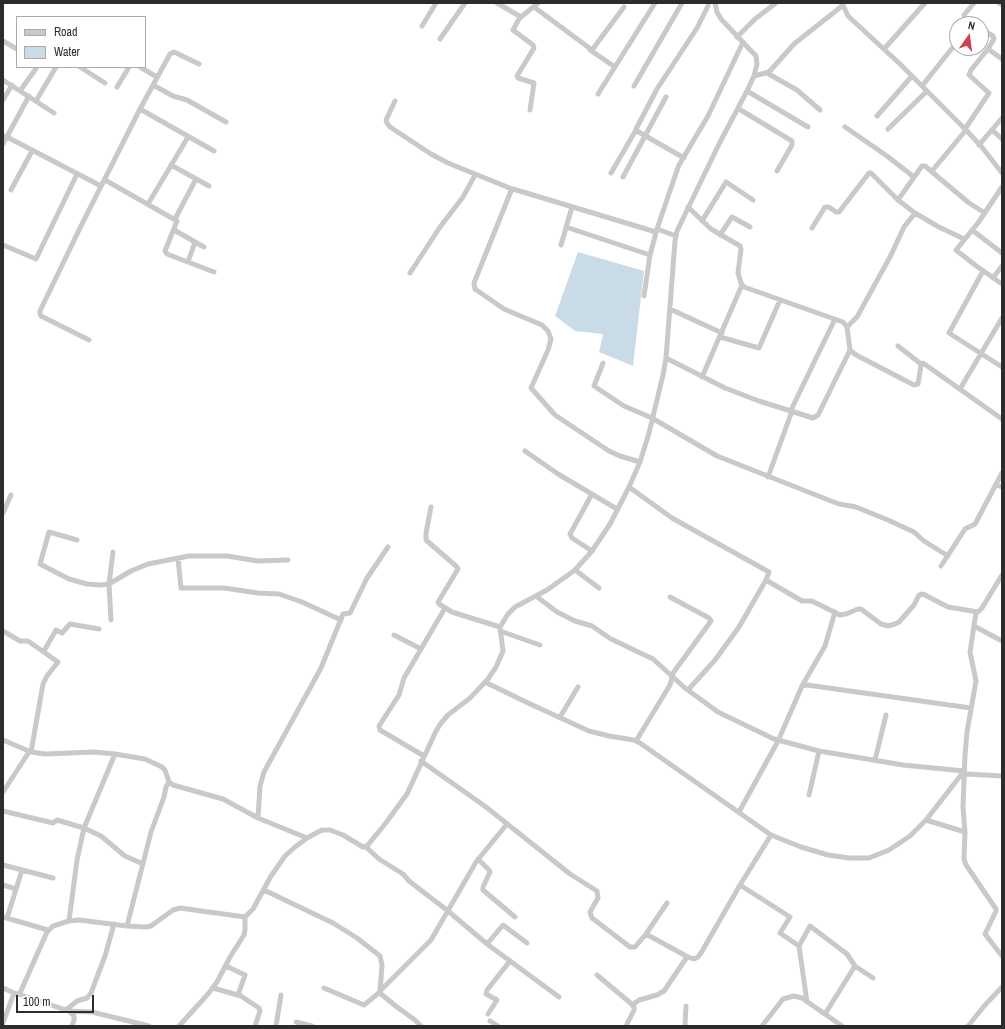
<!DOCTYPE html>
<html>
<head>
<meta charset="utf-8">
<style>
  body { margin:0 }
  #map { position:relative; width:1005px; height:1029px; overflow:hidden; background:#fff; font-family:"Archivo Narrow",sans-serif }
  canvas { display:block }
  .frame { position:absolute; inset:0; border:4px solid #2c2c2c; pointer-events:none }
  .legend { position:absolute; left:16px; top:16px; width:130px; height:52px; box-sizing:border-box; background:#fff; border:1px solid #ababab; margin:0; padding:5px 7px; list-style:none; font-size:12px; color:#2c2c2c }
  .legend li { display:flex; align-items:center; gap:8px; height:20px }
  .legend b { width:20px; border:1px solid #ababab }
  .north { position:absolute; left:949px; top:16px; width:40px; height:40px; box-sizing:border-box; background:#fff; border:1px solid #ababab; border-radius:50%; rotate:14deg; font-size:11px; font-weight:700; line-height:16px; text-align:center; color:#2c2c2c }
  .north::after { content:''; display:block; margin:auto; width:14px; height:18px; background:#cf424d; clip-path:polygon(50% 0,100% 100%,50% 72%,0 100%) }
  .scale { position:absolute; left:16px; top:995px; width:78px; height:18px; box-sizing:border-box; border:2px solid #2c2c2c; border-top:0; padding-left:5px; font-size:12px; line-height:14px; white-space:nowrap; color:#2c2c2c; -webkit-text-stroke:3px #fff; paint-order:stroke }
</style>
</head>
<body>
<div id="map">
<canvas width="1005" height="1029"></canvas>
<div class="frame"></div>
<ul class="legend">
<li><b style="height:5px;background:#c9c9c9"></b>Road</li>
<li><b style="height:11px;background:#c9dbe6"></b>Water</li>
</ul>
<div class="north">N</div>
<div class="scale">100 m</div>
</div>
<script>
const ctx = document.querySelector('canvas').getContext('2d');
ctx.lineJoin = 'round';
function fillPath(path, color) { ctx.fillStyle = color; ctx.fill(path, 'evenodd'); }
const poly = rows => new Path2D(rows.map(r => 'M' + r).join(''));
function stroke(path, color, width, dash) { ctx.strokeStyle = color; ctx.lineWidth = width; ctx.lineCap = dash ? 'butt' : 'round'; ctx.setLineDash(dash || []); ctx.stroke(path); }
fillPath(poly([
  [578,252,644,271,633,366,599,352,603,334,575,331,555,316]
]), '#c9dbe6');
stroke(poly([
  [497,3,521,17,538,3],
  [842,3,848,16,900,64,966,130,981,146,1002,173],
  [974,3,964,15,965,18,974,24],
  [999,3,1002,5],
  [534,7,592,50,624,7],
  [520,17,513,30,533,45,534,48,517,76,518,78,534,83,530,110],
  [422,26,436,3],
  [737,37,755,19,776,3],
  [440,39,465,3],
  [3,41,17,49],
  [884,49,925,3],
  [988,49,1002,59],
  [590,50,615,67],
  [80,67,105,83],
  [140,67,157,77],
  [767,73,797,90,820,110],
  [754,76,769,72,794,44,842,6],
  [3,80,54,113],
  [153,85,173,96,187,100,226,122],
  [634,86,682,3],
  [922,86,957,42],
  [117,87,129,67],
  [20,91,37,67],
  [747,91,808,127],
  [598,94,655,3],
  [3,100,12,85],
  [36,101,56,67],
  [395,101,386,120,387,123,390,127,431,154,448,163,512,189],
  [140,109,214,151],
  [739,109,792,141,792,145,777,171],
  [877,116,912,76],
  [845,127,887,156,914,177],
  [888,129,927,91],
  [965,129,989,93,969,75,971,70,988,49,994,39,993,36,981,29],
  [992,130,1002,139],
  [3,136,7,137,101,186],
  [3,144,29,96],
  [979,145,1002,118],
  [684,158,637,131,636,129,657,89,697,28,708,6],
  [171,165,209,186],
  [932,171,966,130],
  [611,173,636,130],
  [623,177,666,97],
  [105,180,177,221,165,251,167,254,214,272],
  [1002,187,978,223,956,250,975,265,1002,284],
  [11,190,32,151],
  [898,200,922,166,925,166,969,203,985,213],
  [148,204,188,137],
  [688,207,711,229,740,246,741,249,738,273,741,283,744,287,843,322,847,327,850,350,856,355,914,385,918,384,921,365,923,363,1002,419],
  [175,219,196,179],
  [702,221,726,182,753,200],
  [566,227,650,255],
  [812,228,825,207,829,207,836,212,839,212,869,173,871,173,898,200,915,213,937,226,964,239],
  [657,229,676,236],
  [174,230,204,247],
  [972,230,1002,253],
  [720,235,732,217,750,227],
  [3,245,36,259,77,174],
  [561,245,572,207],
  [188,262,195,242],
  [983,271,949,333,1002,367],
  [410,273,440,227,463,197,475,175],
  [993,278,1002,266],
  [644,296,650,255,657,229,675,176,679,165,708,116,743,42],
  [670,309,722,333],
  [847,327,857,317,891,255,904,227,915,213],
  [720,337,759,348,780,300],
  [89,340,41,316,40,314,40,311,80,228,140,109,170,54,174,52,199,64],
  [898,346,921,364],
  [666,358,725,388,759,401,813,418,818,415,850,350],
  [603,363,594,386,624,406,652,418,717,456,826,499,839,504,856,507,888,520,914,532,924,541,948,556],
  [702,377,742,285],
  [960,389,1002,318],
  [791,410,835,319],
  [525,451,558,474,617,509],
  [640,462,620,456,609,451,555,415,531,388,548,350,551,339,548,331,542,325,504,309,475,289,474,283,511,191,513,189,656,232],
  [768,477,792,411],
  [996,485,1002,487],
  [629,487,672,518,769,572,766,580,739,627,715,660,688,690],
  [431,507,426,533,426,540,456,566,458,569,438,602,439,604,452,612,500,627],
  [3,513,11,495],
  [77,540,49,532,40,564,69,579,87,584,100,585,109,584,131,571,148,564,189,556,227,556,258,561,288,560],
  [592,551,572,538,570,534,592,494],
  [178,558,181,588,224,588,258,593,279,594,302,602,341,620],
  [941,566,965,529,975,524,1002,473],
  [575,570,599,588],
  [766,580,802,601,812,601,840,615,846,614,858,609,861,609,881,624,888,626,895,624,899,622,914,605,919,595,923,594,948,607,978,612,982,608,1002,575],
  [536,596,557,612,575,621,592,626,611,639,653,659,685,688,718,712,774,739,819,751,903,765,964,771],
  [976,612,970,652,976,681,967,732,965,755,963,807,965,832,964,859,966,865,996,909,996,911,985,934,1002,956],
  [111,620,109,584,113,552],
  [974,626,1002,641],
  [3,631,20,641,28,641,58,662,47,676,43,684,31,752],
  [500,631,540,645],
  [394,635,421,649],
  [44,651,56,630,62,633,70,624,99,629],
  [485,682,528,703,589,731,609,736,634,740,640,743,771,835],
  [802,686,825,646,835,612],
  [560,717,578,687],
  [3,740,31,752,45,754,94,752,115,754,145,759,162,767,165,770,169,782,173,785,223,799,258,818,307,838],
  [636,741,670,685,673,673,711,621,709,618,670,597],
  [424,756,380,730,379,726,399,695,404,678,445,608],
  [875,760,886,715],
  [421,761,486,807,570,874,597,891,598,898,590,912,592,918,630,947,635,947,646,934,688,957,694,959,698,957,701,953,740,885,771,835,801,847,828,855,849,858,869,858,889,850,910,836,926,820,961,775,967,774,1002,776],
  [3,792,29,752],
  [809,795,819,751],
  [3,811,53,823,57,820,84,828,101,836,125,856,143,864],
  [739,812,778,741,802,686,807,685,971,708],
  [258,818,260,786,264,772,321,668,343,614,350,613,367,578,388,547],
  [926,820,965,832],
  [366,847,379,859,403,874,409,881,448,911,487,944,559,997],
  [478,859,489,870,490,872,483,887,483,890,515,917],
  [3,865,53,878],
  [3,885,16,889],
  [740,885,790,917,780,933,799,946,807,1002],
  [264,890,333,923,357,938,380,956,382,965,380,991,381,994,397,1007,415,1020,421,1026],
  [3,917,48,930],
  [7,918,22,870],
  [69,921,77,860,84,828,115,754],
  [127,926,151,832,164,797,166,787,169,782],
  [646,934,667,903],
  [487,944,503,925,527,943],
  [799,946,810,926,847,954,855,966,873,978],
  [226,966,245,975,238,995],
  [597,975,634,1006,634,1010,626,1026],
  [3,988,16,994,20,993,47,932,53,926,69,921,79,920,127,926,146,927,151,926,173,910,180,908,245,917,253,909,271,876,285,856,295,847,307,838,322,830,330,830,343,835,363,847,367,846,385,824,407,794,436,731,441,723,448,715,470,698,488,679,496,667,503,651,500,627,508,614,515,607,547,590,575,570,592,551,610,524,629,487,640,462,649,433,663,375,666,358,675,241,677,231,720,142,747,91,754,76,757,64,756,56,721,19,717,12,715,3],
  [213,988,241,996,259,1008,260,1011,255,1026],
  [324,988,364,1005,380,992],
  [380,991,431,940,476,862,507,824],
  [18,994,69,1011,74,1016,74,1020,72,1026],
  [632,1005,639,1000,657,995,664,991,687,957],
  [66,1010,77,1001,87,998,91,993,105,956,114,924],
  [69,1011,92,1012,149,1026],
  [488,1014,497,1000,486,994,487,990,510,961],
  [825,1014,855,966],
  [490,1021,498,1026],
  [296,1022,312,1026],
  [3,1023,14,993],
  [179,1026,208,994,217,982,230,957,244,935,245,930,245,917],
  [276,1026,281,995],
  [685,1026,686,1006],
  [762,1026,783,999,794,996,802,998,842,1026],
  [968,1026,985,1005,1002,987]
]), '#c9c9c9', 5);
</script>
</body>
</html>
